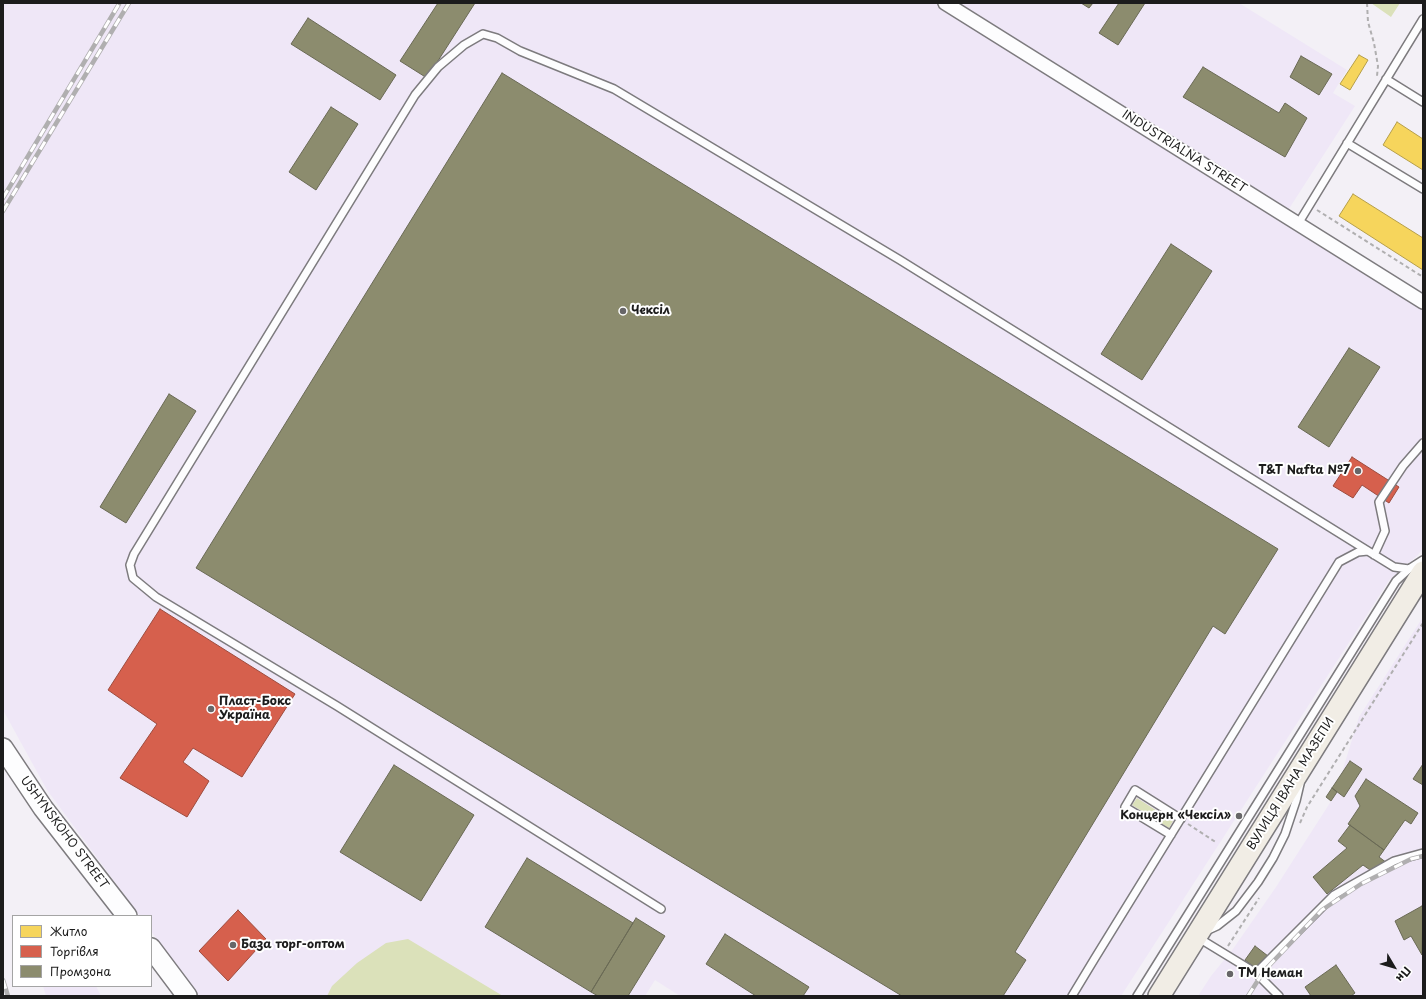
<!DOCTYPE html>
<html>
<head>
<meta charset="utf-8">
<style>
  body { margin:0 }
  #map { position:relative; width:1426px; height:999px; overflow:hidden; background:#f3f0f6; font-family:"Playpen Sans",sans-serif }
  canvas { display:block }
  .frame { position:absolute; inset:0; border:4px solid #1c1c1c; pointer-events:none }
  .legend { position:absolute; left:12px; top:915px; width:140px; height:72px; box-sizing:border-box; background:#fff; border:1px solid #a4a4a4; margin:0; padding:5px 7px; list-style:none; font-size:12px; color:#1c1c1c }
  .legend li { display:flex; align-items:center; gap:8px; height:20px }
  .legend b { width:20px; border:1px solid #a4a4a4 }
  .north { position:absolute; left:1374px; top:947px; width:40px; height:40px; -webkit-text-stroke:3px #fff; paint-order:stroke; rotate:128deg; font-size:11px; font-weight:700; line-height:16px; text-align:center; color:#1c1c1c }
  .north::after { content:''; display:block; margin:auto; width:14px; height:18px; background:#1c1c1c; clip-path:polygon(50% 0,100% 100%,50% 72%,0 100%) }
</style>
</head>
<body>
<div id="map">
<canvas width="1426" height="999"></canvas>
<div class="frame"></div>
<ul class="legend">
<li><b style="height:11px;background:#f6d55c"></b>Житло</li>
<li><b style="height:11px;background:#d6604d"></b>Торгівля</li>
<li><b style="height:11px;background:#8c8c6e"></b>Промзона</li>
</ul>
<div class="north">Пн</div>
</div>
<script>
const ctx = document.querySelector('canvas').getContext('2d');
ctx.lineJoin = 'round';
function fillPath(path, color) { ctx.fillStyle = color; ctx.fill(path, 'evenodd'); }
const poly = rows => new Path2D(rows.map(r => 'M' + r).join(''));
function stroke(path, color, width, dash) { ctx.strokeStyle = color; ctx.lineWidth = width; ctx.lineCap = dash ? 'butt' : 'round'; ctx.setLineDash(dash || []); ctx.stroke(path); }
function drawText(font, color, halo, rows, align = 'center') {
  ctx.font = font + ' "Playpen Sans",sans-serif'; ctx.lineWidth = 4; ctx.setLineDash([]); ctx.textBaseline = 'middle'; ctx.strokeStyle = halo; ctx.fillStyle = color; for (const [text, x, y, turn = 0] of rows) {
    ctx.save(); ctx.translate(x, y); ctx.rotate((+turn || 0) * Math.PI / 180); ctx.textAlign = isNaN(turn) ? turn : align; if (halo) ctx.strokeText(text, 0, 0); ctx.fillText(text, 0, 0); ctx.restore();
  }
}
fillPath(poly([
  [3,3,1239,3,1347,70,1333,93,1355,106,1285,215,1423,302,1423,548,1418,555,1390,579,1121,996,680,996,655,980,645,996,199,996,151,931,151,916,140,916,47,790,3,710],
  [1423,617,1423,996,1198,996,1211,976,1233,949,1276,887,1335,795,1359,717],
  [43,986,96,986,101,996,46,996]
]), '#efe7f7');
fillPath(poly([
  [1371,3,1400,3,1391,17],
  [1137,798,1173,821,1169,828,1132,805],
  [408,939,503,996,327,996,332,986,357,963,386,943]
]), '#dbe1ba');
const homes = poly([
  [1359,55,1368,60,1350,90,1340,84,1359,55],
  [1397,122,1423,139,1423,170,1383,145,1397,122],
  [1353,194,1423,238,1423,270,1339,216,1353,194]
]);
fillPath(homes, '#f6d55c');
stroke(homes, '#b59e49', 1);
const shops = poly([
  [1352,457,1399,487,1389,503,1362,485,1353,498,1333,486,1352,457],
  [160,609,295,694,242,777,193,748,183,762,209,781,187,817,120,778,157,724,108,690,160,609],
  [238,910,266,939,228,981,199,951,238,910]
]);
fillPath(shops, '#d6604d');
stroke(shops, '#9e4c3e', 1);
const industry = poly([
  [438,3,475,3,427,78,400,61,438,3],
  [1081,3,1093,3,1089,8,1081,3],
  [1119,3,1145,3,1118,45,1099,33,1119,3],
  [308,18,396,75,380,100,291,44,308,18],
  [1301,56,1332,74,1319,95,1290,77,1301,56],
  [1203,67,1279,113,1285,103,1307,118,1285,157,1183,97,1203,67],
  [502,73,1278,549,1225,634,1213,626,1015,952,1026,960,1003,996,902,996,196,568,502,73],
  [331,107,358,124,316,190,289,172,331,107],
  [1171,244,1212,271,1142,380,1101,354,1171,244],
  [1349,348,1380,367,1329,447,1298,427,1349,348],
  [169,394,196,411,126,523,100,507,169,394],
  [1350,761,1362,769,1344,797,1332,788,1350,761],
  [1423,764,1423,785,1413,779,1423,764],
  [394,765,474,815,421,901,340,852,394,765],
  [1366,779,1418,813,1411,824,1405,820,1384,850,1348,824,1360,806,1355,796,1366,779],
  [1332,788,1337,792,1331,801,1326,797,1332,788],
  [1350,825,1384,850,1379,857,1387,863,1373,872,1363,865,1327,894,1313,877,1347,848,1338,841,1350,825],
  [527,858,633,923,591,992,485,927,527,858],
  [1422,906,1423,908,1422,955,1411,936,1404,940,1395,921,1422,906],
  [636,918,665,936,628,996,598,996,591,992,636,918],
  [725,934,809,987,803,996,756,996,706,964,725,934],
  [1255,946,1268,956,1258,970,1245,960,1255,946],
  [1336,965,1355,993,1351,996,1311,996,1305,987,1336,965]
]);
fillPath(industry, '#8c8c6e');
stroke(industry, '#6a6a55', 1);
const lane = poly([
  [1386,79,1423,102],
  [1347,143,1423,189],
  [1298,224,1423,19],
  [1374,555,1385,531,1379,502,1403,466,1423,443],
  [1171,835,1125,807,1135,790,1181,819],
  [661,909,337,706,156,597,133,578,130,565,134,554,415,95,438,67,464,45,483,34,497,38,520,51,614,89,900,260,1368,551],
  [1206,931,1217,926,1236,911,1258,882,1273,858,1285,834,1296,801,1300,784],
  [1197,937,1256,973,1279,996],
  [1256,973,1334,895,1394,861,1423,853],
  [1072,996,1095,958,1339,562,1358,552,1368,551,1394,567,1409,569],
  [1137,996,1396,581,1409,569,1423,560]
]);
const street = poly([
  [945,3,1423,302]
]);
const secondary = poly([
  [3,748,43,808,127,916],
  [151,948,187,996]
]);
const primary = poly([
  [1159,996,1423,572]
]);
stroke(lane, '#7d7b7e', 10);
stroke(street, '#7d7b7e', 16);
stroke(secondary, '#7d7b7e', 22);
stroke(primary, '#7d7b7e', 24);
stroke(poly([
  [1367,3,1368,22,1374,43,1378,66,1377,76],
  [1317,210,1423,277],
  [1300,823,1307,807,1423,623],
  [1188,824,1217,843],
  [1228,946,1259,898]
]), '#b0afb0', 2, [4, 3]);
stroke(lane, '#fdfdfe', 7);
stroke(street, '#fdfdfe', 13);
stroke(secondary, '#fdfdfe', 19);
stroke(primary, '#f1ede5', 21);
const rail = poly([
  [3,198,119,4],
  [3,211,129,3],
  [3,980,8,996],
  [1248,996,1264,971,1322,910,1361,884,1411,859,1423,856]
]);
stroke(rail, '#b0afb0', 4.5);
stroke(rail, '#fff', 3, [9]);
for (const [x, y, r, color] of [
  [623,311,4,"#676668"],
  [1358,471,4,"#676668"],
  [211,709,4,"#676668"],
  [1239,816,4,"#676668"],
  [233,945,4,"#676668"],
  [1230,974,4,"#676668"]
]) { const dot = new Path2D(); dot.arc(x, y, r, 0, 2 * Math.PI); ctx.fillStyle = color; ctx.fill(dot); stroke(dot, '#fff', 1.5); }
drawText('12px', '#1c1c1c', '#fff', [
  ["INDUSTRIALNA STREET",1184,152,32],
  ["ВУЛИЦЯ ІВАНА МАЗЕПИ",1291,784,-58],
  ["USHYNSKOHO STREET",64,833,53]
]);
drawText('bold 12px', '#1c1c1c', '#fff', [
  ["Чексіл",631,311],
  ["T&T Nafta №7",1350,471,"right"],
  ["Пласт-Бокс",219,702],
  ["Україна",219,716],
  ["Концерн «Чексіл»",1231,816,"right"],
  ["База торг-оптом",241,945],
  ["ТМ Неман",1238,974]
], 'left');
</script>
</body>
</html>
